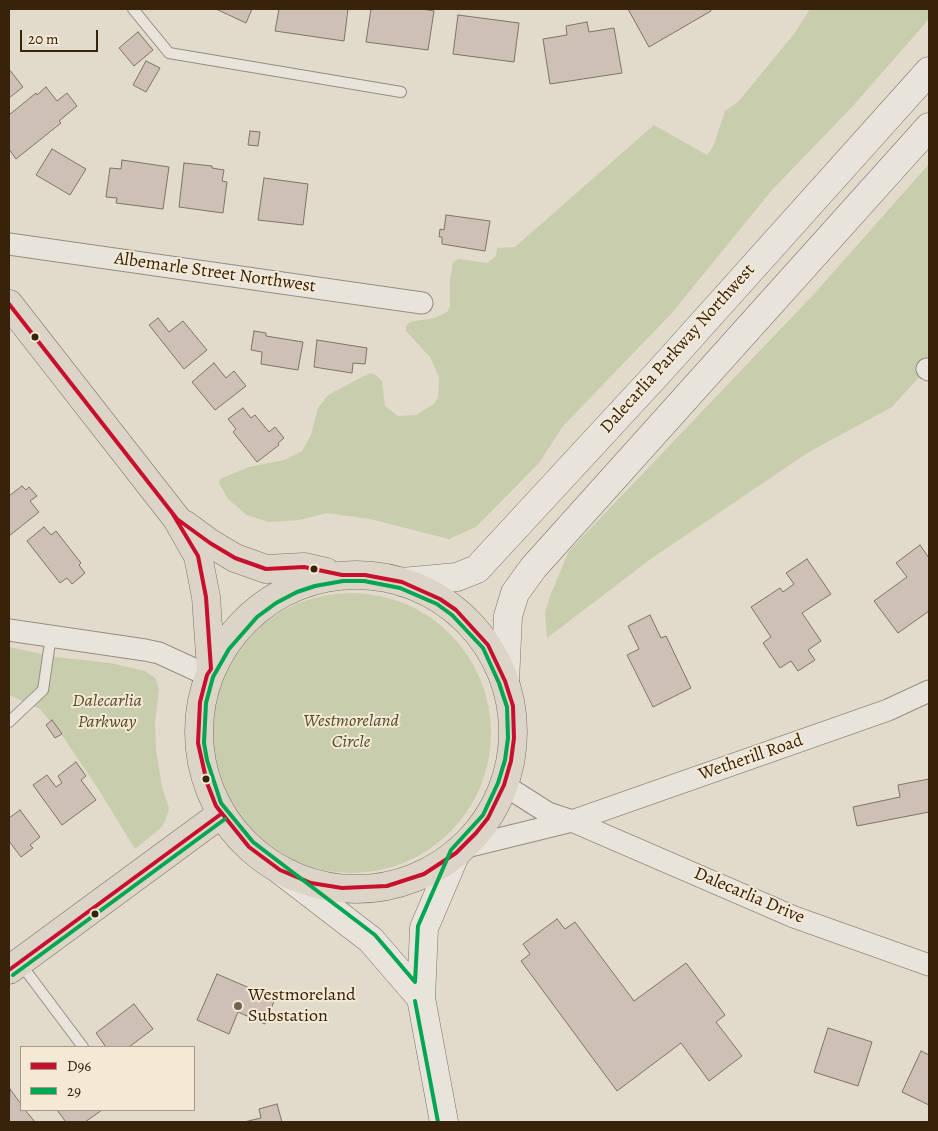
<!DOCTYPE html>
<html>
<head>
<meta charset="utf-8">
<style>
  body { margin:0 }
  #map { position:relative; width:938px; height:1131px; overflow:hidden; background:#e2daca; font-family:Alegreya,serif }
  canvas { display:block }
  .frame { position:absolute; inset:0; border:10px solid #37220a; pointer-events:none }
  .legend { position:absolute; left:20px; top:1046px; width:175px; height:65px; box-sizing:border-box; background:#f3e9d5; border:1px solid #a89984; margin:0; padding:6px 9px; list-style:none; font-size:15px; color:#37220a }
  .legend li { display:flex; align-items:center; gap:10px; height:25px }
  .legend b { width:25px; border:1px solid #a89984 }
  .scale { position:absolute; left:20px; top:30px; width:78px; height:22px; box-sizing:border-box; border:2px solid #37220a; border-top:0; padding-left:6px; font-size:15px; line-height:18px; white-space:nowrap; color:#37220a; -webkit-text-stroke:4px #f3e9d5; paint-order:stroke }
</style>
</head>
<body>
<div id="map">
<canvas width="938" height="1131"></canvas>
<div class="frame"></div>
<ul class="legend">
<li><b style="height:6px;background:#c8102e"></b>D96</li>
<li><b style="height:6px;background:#00a651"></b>29</li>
</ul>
<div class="scale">20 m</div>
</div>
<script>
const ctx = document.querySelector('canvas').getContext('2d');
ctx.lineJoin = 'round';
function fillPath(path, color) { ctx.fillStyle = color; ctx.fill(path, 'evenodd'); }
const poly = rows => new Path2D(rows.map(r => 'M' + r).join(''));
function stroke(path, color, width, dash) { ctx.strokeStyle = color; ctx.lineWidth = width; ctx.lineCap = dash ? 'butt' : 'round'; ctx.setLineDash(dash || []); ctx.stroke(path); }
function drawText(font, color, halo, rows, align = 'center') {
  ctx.font = font + ' Alegreya,serif'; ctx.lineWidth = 4; ctx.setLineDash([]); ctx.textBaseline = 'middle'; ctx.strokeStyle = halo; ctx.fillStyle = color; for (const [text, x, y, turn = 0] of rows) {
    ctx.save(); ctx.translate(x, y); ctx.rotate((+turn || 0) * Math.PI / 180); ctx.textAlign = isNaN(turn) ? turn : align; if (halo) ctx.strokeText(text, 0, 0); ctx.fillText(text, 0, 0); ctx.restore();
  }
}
fillPath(poly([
  [810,9,929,9,929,19,851,108,772,190,671,314,563,426,539,463,476,527,449,539,370,519,327,513,299,520,269,522,247,515,228,499,219,483,220,479,249,467,284,460,302,451,311,435,318,408,328,395,364,376,371,373,377,376,382,381,385,406,398,416,416,415,434,404,438,397,439,377,430,357,406,331,406,326,410,322,434,318,447,312,450,306,450,280,453,262,459,259,487,263,496,256,497,248,515,247,654,125,707,155,713,147,725,111,738,102,794,34],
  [929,164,929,366,892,407,809,452,652,558,547,638,545,613,550,596,569,551,814,294],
  '211 733a140 140 0 1 1 280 0a140 140 0 1 1-280 0Z',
  [9,647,56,657,110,663,145,671,155,678,159,689,155,722,156,750,162,787,169,808,168,813,162,827,135,849,99,790,64,738,40,709,9,695]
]), '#c8cdad');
const building = poly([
  [216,9,252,9,246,23,216,9],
  [279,9,348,9,344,41,275,31,279,9],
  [371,9,422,9,434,11,428,50,366,42,371,9],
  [628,9,710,9,711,11,649,47,628,9],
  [458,15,519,23,514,62,453,54,458,15],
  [587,22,589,32,614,28,622,73,550,84,543,39,567,35,566,26,587,22],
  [138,32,153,50,134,66,119,48,138,32],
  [146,61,160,68,146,92,133,85,146,61],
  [9,69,23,87,9,98,9,69],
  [46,87,57,101,67,93,77,106,59,121,61,123,16,159,9,149,9,115,36,93,37,95,46,87],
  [250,131,260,132,258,146,248,145,250,131],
  [52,149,86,169,70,195,36,175,52,149],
  [122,160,169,167,163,209,116,203,117,198,106,197,110,168,121,169,122,160],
  [184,163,212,166,212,168,224,170,222,181,227,182,223,213,179,207,184,163],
  [264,178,308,184,303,225,258,220,264,178],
  [446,215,490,221,485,251,442,244,442,237,439,237,440,229,444,230,446,215],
  [158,318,169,332,183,321,207,350,184,369,149,325,158,318],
  [254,331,266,333,266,336,303,342,298,370,261,364,262,352,251,350,254,331],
  [317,340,367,348,365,364,353,363,352,373,314,367,317,340],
  [214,363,226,378,234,371,246,386,215,410,192,382,214,363],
  [243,408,251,418,255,415,269,432,275,427,284,438,278,443,279,445,257,462,233,432,236,429,228,419,243,408],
  [22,486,26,490,29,487,37,496,30,501,39,512,9,536,9,496,22,486],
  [44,527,51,535,56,531,81,563,79,565,85,573,72,584,67,578,60,583,27,541,44,527],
  [920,545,929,558,929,611,898,633,874,601,907,577,896,563,920,545],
  [807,559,831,594,802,613,821,641,808,650,815,660,798,671,791,661,780,668,763,643,771,637,751,607,780,588,783,592,794,584,786,573,807,559],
  [650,615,661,638,666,636,691,688,653,707,627,655,639,649,628,626,650,615],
  [52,720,62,734,55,738,46,725,52,720],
  [76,762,86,776,81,780,96,800,62,825,33,785,47,775,56,787,62,783,58,776,76,762],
  [929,779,929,812,857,826,853,807,900,797,898,785,929,779],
  [20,810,40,837,30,845,33,848,21,857,9,841,9,818,20,810],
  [557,919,565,929,575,922,634,1001,686,963,725,1015,716,1022,742,1056,709,1081,681,1043,617,1091,521,961,530,954,523,944,557,919],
  [217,974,275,999,265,1024,238,1012,229,1034,197,1020,217,974],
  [134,1004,153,1029,129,1047,106,1047,96,1033,134,1004],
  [828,1028,872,1042,858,1086,814,1072,828,1028],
  [921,1051,929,1055,929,1105,902,1092,921,1051],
  [10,1089,21,1104,21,1110,25,1110,35,1122,9,1122,10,1089],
  [277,1104,282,1122,244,1122,261,1118,259,1109,277,1104],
  [57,1110,102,1110,85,1122,66,1122,57,1110]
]);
fillPath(building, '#cec0b5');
stroke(building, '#7c7469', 1);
const service = poly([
  [133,9,169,53,401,92],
  [9,722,43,690,51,636],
  [20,963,83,1047]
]);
const minor = poly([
  [9,244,422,303],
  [927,369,929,370],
  [9,630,145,650,159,653,207,675],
  [504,785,548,813,572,821,794,917,929,965],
  [462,848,572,821,888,710,929,691]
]);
const secondary = poly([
  [402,582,457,577,477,569,659,372,929,71],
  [505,681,508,616,515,593,533,568,929,127],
  [280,870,371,940,421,998],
  [444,1122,421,998,424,928,456,853]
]);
const primary = poly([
  [9,304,177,519,198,556,206,597,211,669],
  [184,524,210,543,235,558,266,569,304,567,326,572],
  '199 732a157 157 0 1 1 314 0a157 157 0 1 1-314 0Z',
  [9,970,221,814]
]);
stroke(service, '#948e81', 12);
stroke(minor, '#948e81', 23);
stroke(secondary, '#7c7469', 29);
stroke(primary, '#7c7469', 29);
stroke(service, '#e8e4dc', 10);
stroke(minor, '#e8e4dc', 21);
stroke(secondary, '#e8e4dc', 28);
stroke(primary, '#dcd4c7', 28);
stroke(poly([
  [9,304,177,519,210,543,235,558,266,569,304,567,342,575,365,575,402,582,440,599,456,610,488,645,505,681,513,706,514,738,511,761,504,785,488,818,476,833,456,853,424,874,387,886,342,888,311,883,280,870,249,847,216,806,207,783,198,743,200,702,207,675,211,669],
  [171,511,198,556,206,597,211,669],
  [9,970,221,814]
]), '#c8102e', 4);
stroke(poly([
  [343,581,364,581,400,588,437,604,452,615,483,648,499,683,507,707,508,738,505,760,498,783,483,815,451,850,418,926,415,982,375,935,253,842,221,803,207,760,204,743,206,703,213,677,229,649,257,617,276,603,297,592,315,586,343,581],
  [13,975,225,819],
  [415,1001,438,1122]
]), '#00a651', 4);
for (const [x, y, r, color] of [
  [35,337,4.5,"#37220a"],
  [314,569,4.5,"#37220a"],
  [206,779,4.5,"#37220a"],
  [95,914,4.5,"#37220a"],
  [238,1006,5,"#73624d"]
]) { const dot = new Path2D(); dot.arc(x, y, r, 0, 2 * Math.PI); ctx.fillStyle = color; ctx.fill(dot); stroke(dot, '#f3e9d5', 2); }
drawText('18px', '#37220a', '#f3e9d5', [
  ["Albemarle Street Northwest",215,273,8],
  ["Dalecarlia Parkway Northwest",678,349,-48],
  ["Wetherill Road",751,758,-19],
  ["Dalecarlia Drive",749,896,23]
]);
drawText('italic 18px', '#564a2d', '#f3e9d5', [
  ["Dalecarlia",107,702],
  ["Parkway",107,723],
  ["Westmoreland",351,722],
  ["Circle",351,743]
]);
drawText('18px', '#37220a', '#f3e9d5', [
  ["Westmoreland",248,996],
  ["Substation",248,1017]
], 'left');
</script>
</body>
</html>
